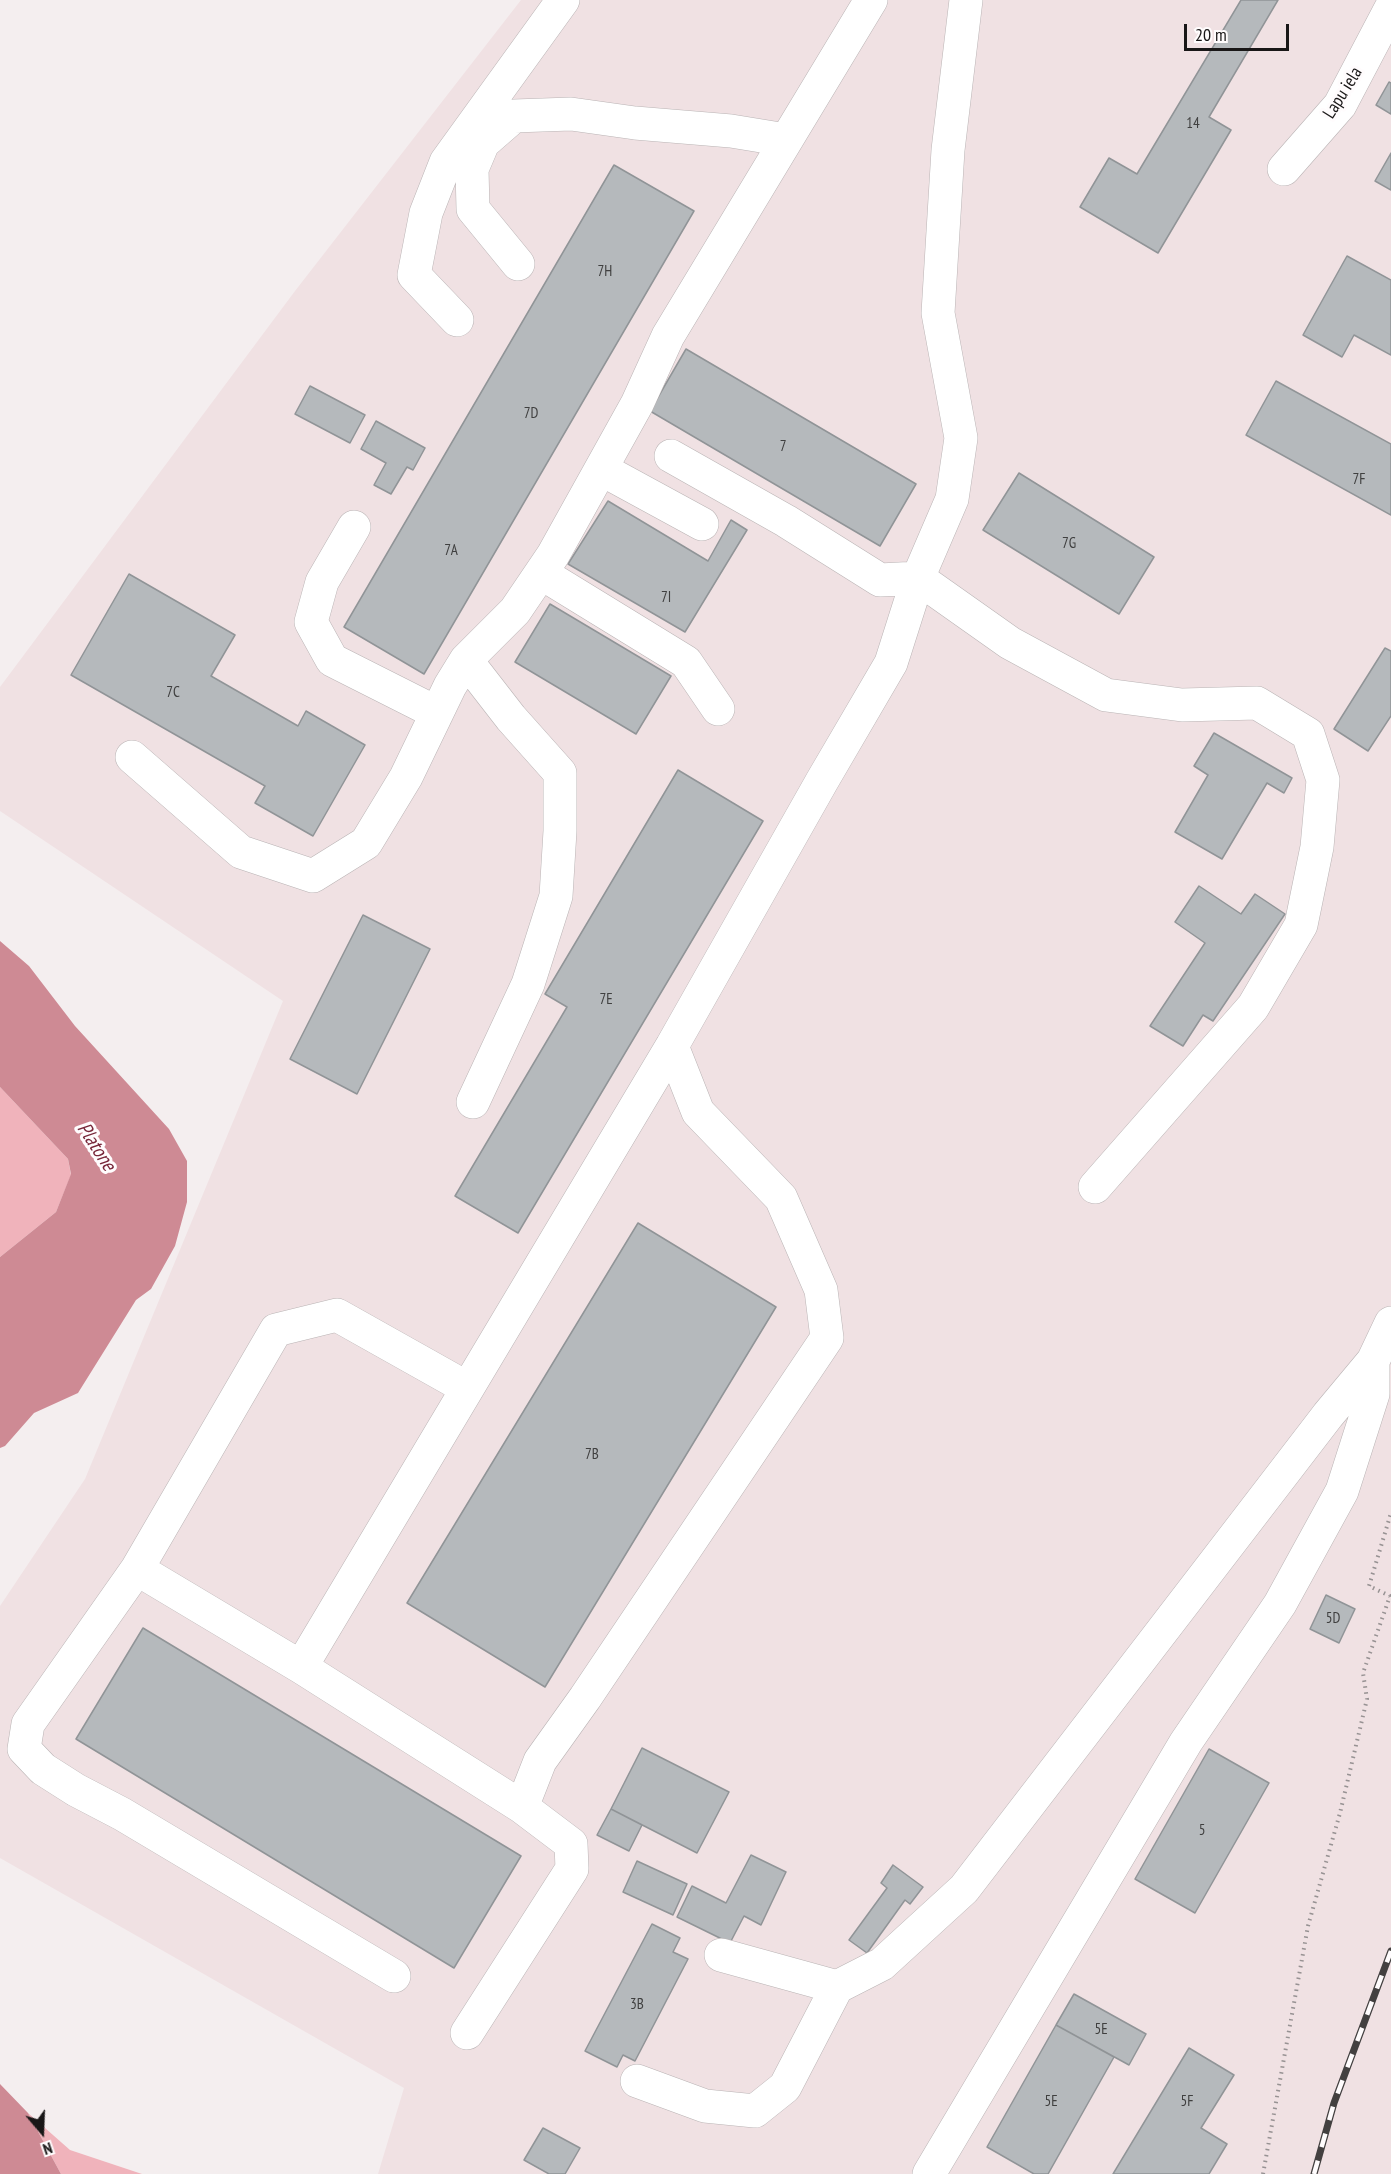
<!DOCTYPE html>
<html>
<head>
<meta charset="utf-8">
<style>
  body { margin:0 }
  #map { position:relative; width:1391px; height:2174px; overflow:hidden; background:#f4eeef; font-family:"PT Sans Narrow",sans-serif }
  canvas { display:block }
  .north { position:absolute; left:12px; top:2102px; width:60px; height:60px; -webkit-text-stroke:4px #fffcfd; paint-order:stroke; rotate:161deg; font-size:16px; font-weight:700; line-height:24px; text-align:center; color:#191717 }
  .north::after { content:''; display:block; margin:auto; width:21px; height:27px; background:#191717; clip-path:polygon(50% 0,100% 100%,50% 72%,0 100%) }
  .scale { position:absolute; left:1184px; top:24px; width:105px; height:27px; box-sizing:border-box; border:3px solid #191717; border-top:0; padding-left:8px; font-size:18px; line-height:21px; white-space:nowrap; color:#191717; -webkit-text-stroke:4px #fffcfd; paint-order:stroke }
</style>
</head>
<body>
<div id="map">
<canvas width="1391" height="2174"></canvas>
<div class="north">N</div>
<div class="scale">20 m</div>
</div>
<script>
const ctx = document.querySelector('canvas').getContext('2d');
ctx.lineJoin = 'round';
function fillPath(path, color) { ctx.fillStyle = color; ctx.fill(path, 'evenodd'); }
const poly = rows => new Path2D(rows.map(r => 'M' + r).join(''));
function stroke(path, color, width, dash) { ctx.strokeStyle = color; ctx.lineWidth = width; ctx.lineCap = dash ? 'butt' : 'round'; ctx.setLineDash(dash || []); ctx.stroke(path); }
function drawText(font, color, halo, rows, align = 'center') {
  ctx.font = font + ' "PT Sans Narrow",sans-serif'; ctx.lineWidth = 6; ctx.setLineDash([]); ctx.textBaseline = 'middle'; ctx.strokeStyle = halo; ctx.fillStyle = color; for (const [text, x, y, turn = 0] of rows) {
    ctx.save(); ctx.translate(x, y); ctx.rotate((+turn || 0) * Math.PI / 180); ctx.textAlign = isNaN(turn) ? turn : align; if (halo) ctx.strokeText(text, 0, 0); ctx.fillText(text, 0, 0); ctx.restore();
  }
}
fillPath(poly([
  [521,0,1391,0,1391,2174,378,2174,404,2088,0,1858,0,1606,85,1479,283,1001,0,811,0,687,295,291]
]), '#f0e1e3');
fillPath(poly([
  [0,1087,68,1159,71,1175,56,1212,0,1257],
  [28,2113,70,2150,142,2174,61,2174]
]), '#f0b3bb');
fillPath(poly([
  [0,941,29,966,75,1026,169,1129,187,1161,187,1202,175,1246,151,1289,136,1300,78,1393,34,1413,5,1446,0,1448,0,1257,56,1212,71,1174,68,1159,0,1087],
  [0,2084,28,2113,61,2174,0,2174]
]), '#ce8a94');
const building = poly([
  [1241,0,1278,0,1209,117,1231,130,1158,253,1080,207,1109,158,1137,174,1241,0],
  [1389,82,1391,83,1391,114,1376,105,1389,82],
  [1391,153,1391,190,1375,181,1391,153],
  [614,165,694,211,424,674,344,627,614,165],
  [1347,256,1391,280,1391,355,1354,335,1342,357,1303,335,1347,256],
  [686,349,916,484,880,546,650,411,686,349],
  [1276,381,1391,444,1391,515,1246,435,1276,381],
  [310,386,365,415,350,443,295,414,310,386],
  [376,421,425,448,413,470,407,467,391,494,374,485,386,463,361,449,376,421],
  [1019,473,1154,557,1119,614,983,530,1019,473],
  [608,501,708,561,731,520,747,530,685,632,568,564,608,501],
  [129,574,235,635,211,676,298,726,306,711,365,745,313,836,255,803,265,786,71,675,129,574],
  [550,604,671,676,636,734,515,662,550,604],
  [1385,648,1391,651,1391,716,1368,751,1334,729,1385,648],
  [1214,733,1292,778,1284,793,1267,783,1222,859,1175,832,1208,775,1194,766,1214,733],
  [678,770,763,821,518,1233,455,1196,567,1007,545,994,678,770],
  [1199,886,1241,914,1255,894,1285,914,1213,1021,1203,1015,1183,1046,1150,1026,1205,943,1175,922,1199,886],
  [363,915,430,949,357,1094,290,1059,363,915],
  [638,1223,776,1307,545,1687,407,1603,638,1223],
  [1326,1595,1355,1609,1339,1643,1310,1629,1326,1595],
  [143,1628,521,1856,454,1968,76,1739,143,1628],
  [642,1748,729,1792,697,1853,611,1809,642,1748],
  [1209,1749,1269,1783,1195,1913,1135,1879,1209,1749],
  [611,1809,642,1825,629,1851,597,1835,611,1809],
  [751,1855,786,1872,761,1925,744,1916,730,1943,677,1917,692,1886,726,1903,751,1855],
  [637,1861,687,1884,673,1915,623,1892,637,1861],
  [893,1865,923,1887,910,1904,905,1900,867,1953,849,1940,887,1888,881,1883,893,1865],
  [652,1924,680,1938,673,1952,688,1959,635,2061,623,2055,617,2067,585,2051,652,1924],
  [1074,1994,1146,2034,1129,2065,1056,2025,1074,1994],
  [1056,2025,1114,2057,1048,2174,1034,2174,987,2147,1056,2025],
  [1189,2048,1234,2075,1201,2128,1227,2144,1209,2174,1113,2174,1189,2048],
  [543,2128,580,2148,565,2174,549,2174,524,2160,543,2128]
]);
fillPath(building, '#b5b9bc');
stroke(building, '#909497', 1.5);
const minor = poly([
  [1284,169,1340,105,1391,8],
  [518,264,473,209,472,169,483,143,514,116,571,114,635,123,731,131,786,140],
  [457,320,414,275,426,213,446,162,563,0],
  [671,456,786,521,880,580,918,578,1010,643,1106,695,1182,705,1257,703,1308,734,1323,780,1317,847,1301,925,1253,1007,1095,1187],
  [601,469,702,524],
  [354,527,322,582,311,622,332,660,437,713],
  [541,573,686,662,718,709],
  [466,660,511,718,560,773,560,831,556,896,528,984,473,1102],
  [132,757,241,852,313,876,366,843,406,777,450,686,466,660,515,611,553,555,637,404,668,336,871,0],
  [137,1569,301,1667,522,1807],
  [301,1667,672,1046,822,781,891,663,918,578,952,499,961,438,938,313,948,150,966,0],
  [721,1955,837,1987,882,1964,964,1889,1328,1415,1373,1361,1391,1323],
  [394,1976,122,1814,76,1790,43,1769,24,1749,28,1724,137,1569,276,1330,337,1315,467,1388],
  [467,2033,572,1869,571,1844,522,1807,540,1761,585,1698,827,1338,821,1290,781,1198,698,1112,672,1046],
  [637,2081,705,2106,755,2111,785,2087,837,1987],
  [929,2174,1186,1742,1280,1604,1342,1491,1373,1394,1373,1361]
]);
stroke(minor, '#bab4b5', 34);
stroke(poly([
  [1263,2174,1308,1926,1340,1813,1367,1699,1363,1673,1390,1596,1369,1586,1391,1513]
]), '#979293', 4, [1.5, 4.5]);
stroke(minor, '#fff', 33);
const rail = poly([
  [1314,2174,1334,2103,1391,1951]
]);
stroke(rail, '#434040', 7);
stroke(rail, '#fffcfd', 4.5, [14]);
drawText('15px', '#404040', null, [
  ["14",1193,124],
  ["7H",605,272],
  ["7D",531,414],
  ["7",783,447],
  ["7F",1359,480],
  ["7G",1069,544],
  ["7A",451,551],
  ["7I",666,598],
  ["7C",173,693],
  ["7E",606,1000],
  ["7B",592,1455],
  ["5D",1333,1619],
  ["5",1202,1831],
  ["3B",637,2005],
  ["5E",1101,2030],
  ["5E",1051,2102],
  ["5F",1187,2102]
]);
drawText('18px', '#191717', '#fffcfd', [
  ["Lapu iela",1343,93,-58]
]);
drawText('italic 20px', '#78273a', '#fffcfd', [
  ["Platone",96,1147,57]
]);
</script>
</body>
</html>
